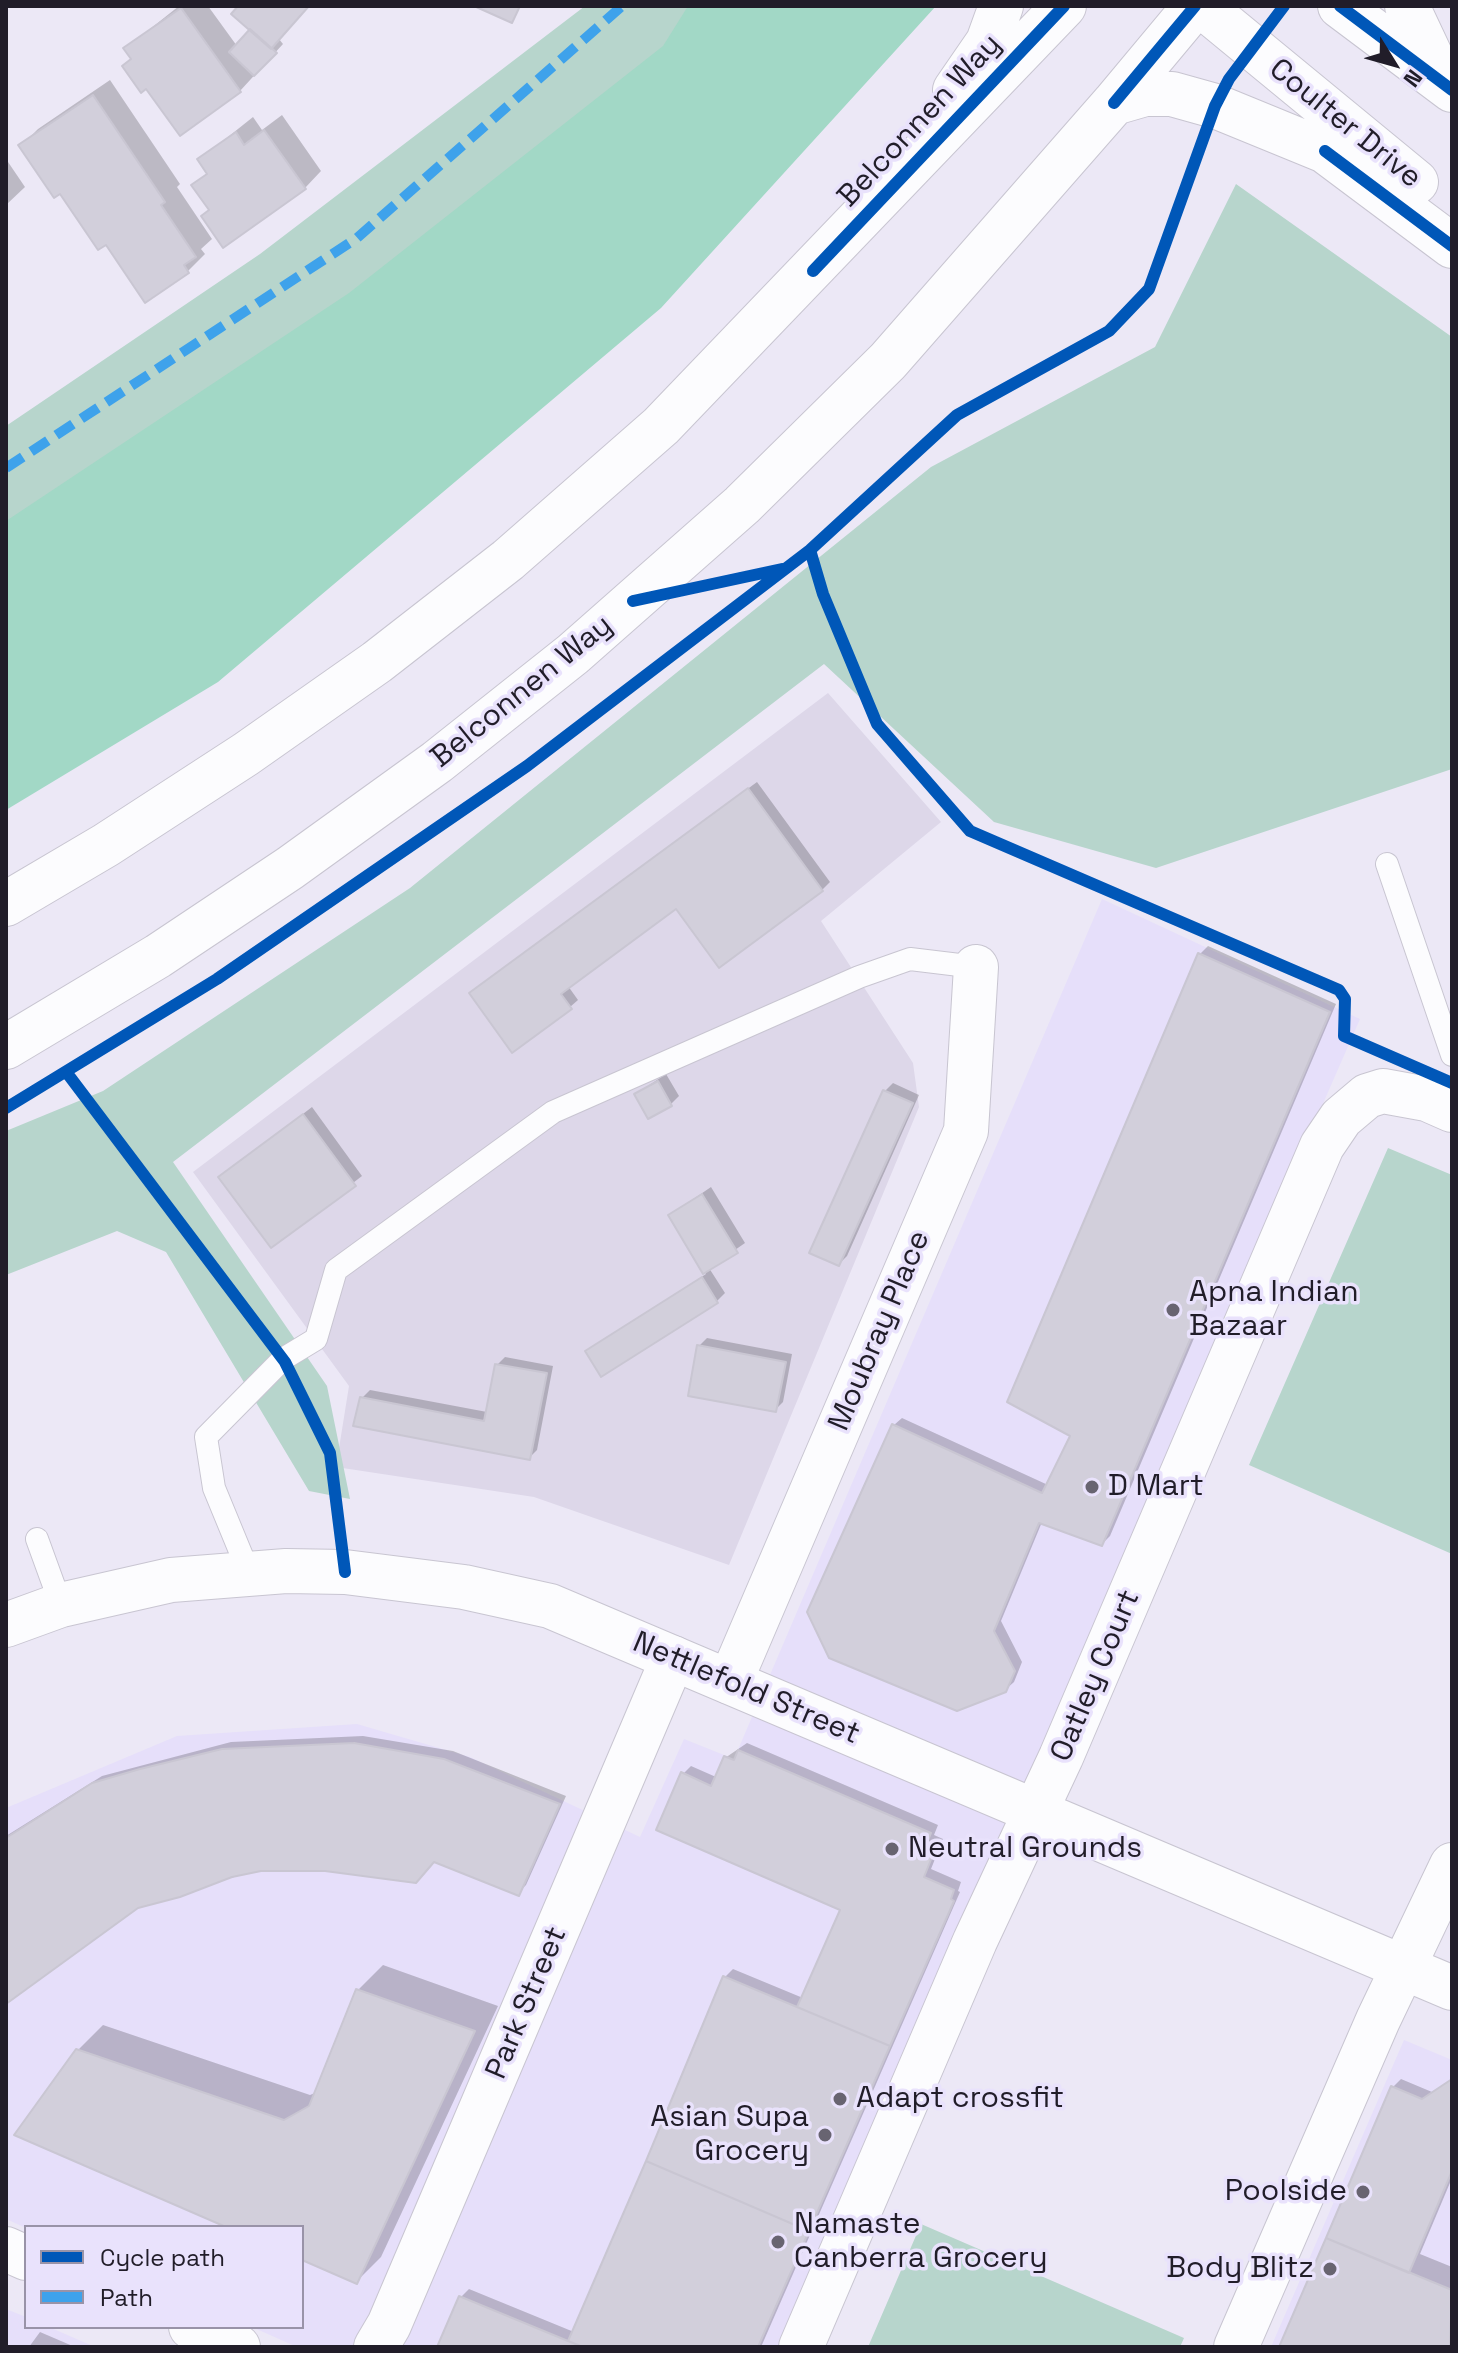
<!DOCTYPE html>
<html>
<head>
<meta charset="utf-8">
<style>
  body { margin:0 }
  #map { position:relative; width:1458px; height:2353px; overflow:hidden; background:#ece8f6; font-family:"Space Grotesk",sans-serif }
  canvas { display:block }
  .frame { position:absolute; inset:0; border:8px solid #211d29; pointer-events:none }
  .legend { position:absolute; left:24px; top:2225px; width:280px; height:104px; box-sizing:border-box; background:#e9e2fc; border:2px solid #9993a8; margin:0; padding:10px 14px; list-style:none; font-size:24px; color:#211d29 }
  .legend li { display:flex; align-items:center; gap:16px; height:40px }
  .legend b { width:40px; border:2px solid #9993a8 }
  .north { position:absolute; left:1354px; top:24px; width:80px; height:80px; -webkit-text-stroke:6px #e9e2fc; paint-order:stroke; rotate:127deg; font-size:22px; font-weight:700; line-height:32px; text-align:center; color:#211d29 }
  .north::after { content:''; display:block; margin:auto; width:28px; height:36px; background:#211d29; clip-path:polygon(50% 0,100% 100%,50% 72%,0 100%) }
</style>
</head>
<body>
<div id="map">
<canvas width="1458" height="2353"></canvas>
<div class="frame"></div>
<ul class="legend">
<li><b style="height:10px;background:#0057b8"></b>Cycle path</li>
<li><b style="height:10px;background:#3ea2eb"></b>Path</li>
</ul>
<div class="north">N</div>
</div>
<script>
const ctx = document.querySelector('canvas').getContext('2d');
ctx.lineJoin = 'round';
function fillPath(path, color) { ctx.fillStyle = color; ctx.fill(path, 'evenodd'); }
const poly = rows => new Path2D(rows.map(r => 'M' + r).join(''));
function stroke(path, color, width, dash) { ctx.strokeStyle = color; ctx.lineWidth = width; ctx.lineCap = dash ? 'butt' : 'round'; ctx.setLineDash(dash || []); ctx.stroke(path); }
function drawText(font, color, halo, rows, align = 'center') {
  ctx.font = font + ' "Space Grotesk",sans-serif'; ctx.lineWidth = 7; ctx.setLineDash([]); ctx.textBaseline = 'middle'; ctx.strokeStyle = halo; ctx.fillStyle = color; for (const [text, x, y, turn = 0] of rows) {
    ctx.save(); ctx.translate(x, y); ctx.rotate((+turn || 0) * Math.PI / 180); ctx.textAlign = isNaN(turn) ? turn : align; if (halo) ctx.strokeText(text, 0, 0); ctx.fillText(text, 0, 0); ctx.restore();
  }
}
fillPath(poly([
  [1102,899,1360,1019,779,2347,297,2347,252,2327,302,2327,302,2227,26,2228,6,2219,6,1808,177,1736,357,1724,470,1757,640,1837,684,1739,734,1759],
  [1404,2040,1452,2060,1452,2347,1271,2347],
  [6,2309,26,2317,26,2327,49,2327,95,2347,6,2347]
]), '#e6dffa');
fillPath(poly([
  [828,693,941,822,821,921,913,1063,919,1107,729,1565,534,1497,336,1467,349,1386,193,1172]
]), '#ddd7e9');
fillPath(poly([
  [585,6,734,6,6,690,6,426,260,254],
  [1236,184,1452,337,1452,769,1156,868,994,822,824,664,173,1162,327,1386,350,1499,309,1491,166,1252,117,1231,6,1275,6,1131,103,1091,410,888,931,467,1155,347],
  [1388,1148,1452,1175,1452,1554,1249,1465],
  [921,2224,1184,2338,1180,2347,868,2347]
]), '#b7d5cc');
fillPath(poly([
  [688,6,936,6,661,308,218,682,6,810,6,521,349,293,663,46]
]), '#a2d8c6');
fillPath(poly([
  [179,6,208,6,237,46,252,30,241,6,309,6,279,39,283,44,240,91,132,58,126,48],
  [110,80,180,184,177,187,212,239,201,249,205,254,188,271,146,300,107,242,21,146,38,129],
  [282,115,321,171,305,188,211,209,194,186,208,172,199,160,253,117,262,130],
  [6,159,25,187,6,205],
  [757,782,830,882,822,890,677,906,568,986,578,1000,570,1007,471,993],
  [1208,946,1336,1004,1110,1536,1102,1544,1042,1522,1001,1621,1022,1662,1014,1682,1005,1690,894,1425,902,1418,1048,1485,1072,1435,1200,954],
  [666,1074,679,1096,671,1104,636,1094],
  [893,1083,919,1095,847,1256,839,1264,885,1091],
  [312,1107,362,1176,272,1245,221,1177],
  [711,1187,745,1243,709,1268,725,1293,717,1301,588,1351,706,1274,670,1215],
  [707,1338,792,1354,783,1402,775,1410,699,1346],
  [505,1357,553,1366,537,1450,529,1458,362,1398,370,1390,487,1412,497,1365],
  [363,1736,453,1751,566,1796,526,1885,518,1893,434,1860,325,1869,261,1869,137,1906,6,2003,6,1836,102,1776,231,1742],
  [747,1743,938,1825,934,1835,943,1839,931,1869,961,1882,958,1891,960,1892,761,2347,440,2347,461,2297,469,2289,574,2332,725,1977,733,1969,803,1998,843,1909,683,1774,691,1766,716,1777,725,1758],
  [383,1965,498,2006,381,2257,356,2282,302,2258,302,2227,231,2227,78,2050,103,2025,310,2095,317,2092,358,1990],
  [1401,2079,1432,2092,1452,2079,1452,2178,1420,2254,1452,2267,1452,2347,1282,2347,1393,2087],
  [40,2332,75,2347,29,2347]
]), '#0003');
const building = poly([
  [238,6,309,6,271,49,231,14,238,6],
  [474,6,520,6,512,23,474,6],
  [181,8,241,92,180,136,146,89,141,93,122,66,131,59,123,48,181,8],
  [250,29,277,53,254,76,229,52,250,29],
  [93,95,165,202,161,205,196,257,184,265,189,273,145,303,106,245,98,250,60,194,54,198,18,145,93,95],
  [264,130,306,189,223,248,201,216,209,210,191,185,207,174,197,159,236,132,244,145,264,130],
  [748,788,823,891,719,968,676,909,561,994,572,1009,512,1053,469,993,748,788],
  [1198,953,1330,1012,1102,1546,1039,1523,994,1631,1015,1671,1006,1692,957,1711,829,1658,807,1612,892,1424,1042,1493,1070,1436,1007,1402,1198,953],
  [658,1081,672,1106,648,1119,634,1094,658,1081],
  [883,1090,913,1103,839,1266,809,1253,883,1090],
  [303,1114,356,1186,271,1248,218,1177,303,1114],
  [702,1194,738,1253,703,1274,668,1215,702,1194],
  [702,1277,718,1303,601,1377,585,1351,702,1277],
  [697,1345,786,1362,776,1412,688,1396,697,1345],
  [495,1364,547,1373,530,1460,353,1426,360,1397,484,1421,495,1364],
  [354,1743,444,1759,560,1804,519,1896,434,1862,416,1883,325,1871,261,1871,232,1877,180,1897,138,1908,6,2004,6,1838,92,1783,140,1769,222,1749,354,1743],
  [738,1750,931,1833,927,1843,936,1847,924,1877,954,1890,951,1899,954,1901,890,2046,797,2007,840,1910,656,1830,681,1772,711,1786,724,1756,734,1760,738,1750],
  [723,1976,890,2046,809,2231,646,2161,723,1976],
  [356,1989,475,2031,357,2284,302,2260,302,2227,226,2227,14,2135,76,2049,284,2120,309,2106,356,1989],
  [1452,2079,1452,2171,1409,2273,1326,2238,1391,2086,1422,2099,1452,2079],
  [646,2161,809,2231,758,2347,583,2347,568,2341,646,2161],
  [1326,2238,1452,2290,1450,2347,1279,2347,1326,2238],
  [459,2296,568,2341,583,2347,437,2347,459,2296]
]);
fillPath(building, '#d2cfdb');
stroke(building, '#c9c6d2', 2);
const lane = poly([
  [1387,864,1452,1055],
  [37,1539,61,1605],
  [249,1573,214,1488,206,1437,283,1359,316,1339,336,1270,553,1112,859,977,910,959,976,967]
]);
const street = poly([
  [730,1682,966,1131,976,967],
  [6,2249,26,2258],
  [191,2327,238,2347],
  [376,2347,389,2325,673,1658],
  [801,2347,975,1941,1061,1757,1322,1146,1341,1118,1367,1096,1383,1091,1427,1099,1452,1110],
  [1236,2347,1378,2020,1452,1865]
]);
const secondary = poly([
  [6,1625,61,1605,171,1580,286,1571,345,1572,464,1587,550,1606,1452,1988]
]);
const primary = poly([
  [1202,6,1416,182],
  [1340,6,1452,90],
  [1407,6,1440,76],
  [955,90,988,42,1001,6],
  [1114,103,1145,94,1172,94,1215,106,1325,151,1452,246],
  [6,904,106,845,246,754,377,662,508,560,661,426,1064,6],
  [6,1047,158,956,290,868,437,762,573,654,742,505,888,361,1114,103,1195,6]
]);
stroke(lane, '#c8c5d1', 24);
stroke(street, '#c8c5d1', 46);
stroke(secondary, '#c8c5d1', 46);
stroke(primary, '#c8c5d1', 46);
stroke(lane, '#fcfcfe', 22);
stroke(street, '#fcfcfe', 44);
stroke(secondary, '#fcfcfe', 44);
stroke(primary, '#fcfcfe', 44);
stroke(poly([
  [6,468,357,238,622,6]
]), '#3ea2eb', 10, [20, 10]);
stroke(poly([
  [1340,6,1452,90],
  [1114,103,1195,6],
  [1325,151,1452,246],
  [813,271,1064,6],
  [810,550,823,594,877,724,970,831,1339,990,1345,999,1344,1036,1452,1083],
  [633,601,782,569],
  [67,1073,285,1362,330,1453,345,1572],
  [6,1108,217,979,527,766,810,550,957,415,1109,331,1149,289,1215,106,1229,79,1284,6]
]), '#0057b8', 12);
for (const [x, y, r, color] of [
  [1173,1310,8,"#686471"],
  [1092,1487,8,"#686471"],
  [892,1849,8,"#686471"],
  [840,2099,8,"#686471"],
  [825,2135,8,"#686471"],
  [1363,2192,8,"#686471"],
  [778,2242,8,"#686471"],
  [1330,2269,8,"#686471"]
]) { const dot = new Path2D(); dot.arc(x, y, r, 0, 2 * Math.PI); ctx.fillStyle = color; ctx.fill(dot); stroke(dot, '#e9e2fc', 3); }
drawText('30px', '#211d29', '#e9e2fc', [
  ["Belconnen Way",920,121,-47],
  ["Coulter Drive",1345,124,39],
  ["Belconnen Way",522,692,-39],
  ["Moubray Place",880,1331,-67],
  ["Oatley Court",1096,1676,-67],
  ["Nettlefold Street",746,1689,23],
  ["Park Street",527,2003,-67]
]);
drawText('30px', '#211d29', '#e9e2fc', [
  ["Apna Indian",1189,1293],
  ["Bazaar",1189,1327],
  ["D Mart",1108,1487],
  ["Neutral Grounds",908,1849],
  ["Adapt crossfit",856,2099],
  ["Asian Supa",809,2118,"right"],
  ["Grocery",809,2152,"right"],
  ["Poolside",1347,2192,"right"],
  ["Namaste",794,2225],
  ["Canberra Grocery",794,2259],
  ["Body Blitz",1314,2269,"right"]
], 'left');
</script>
</body>
</html>
